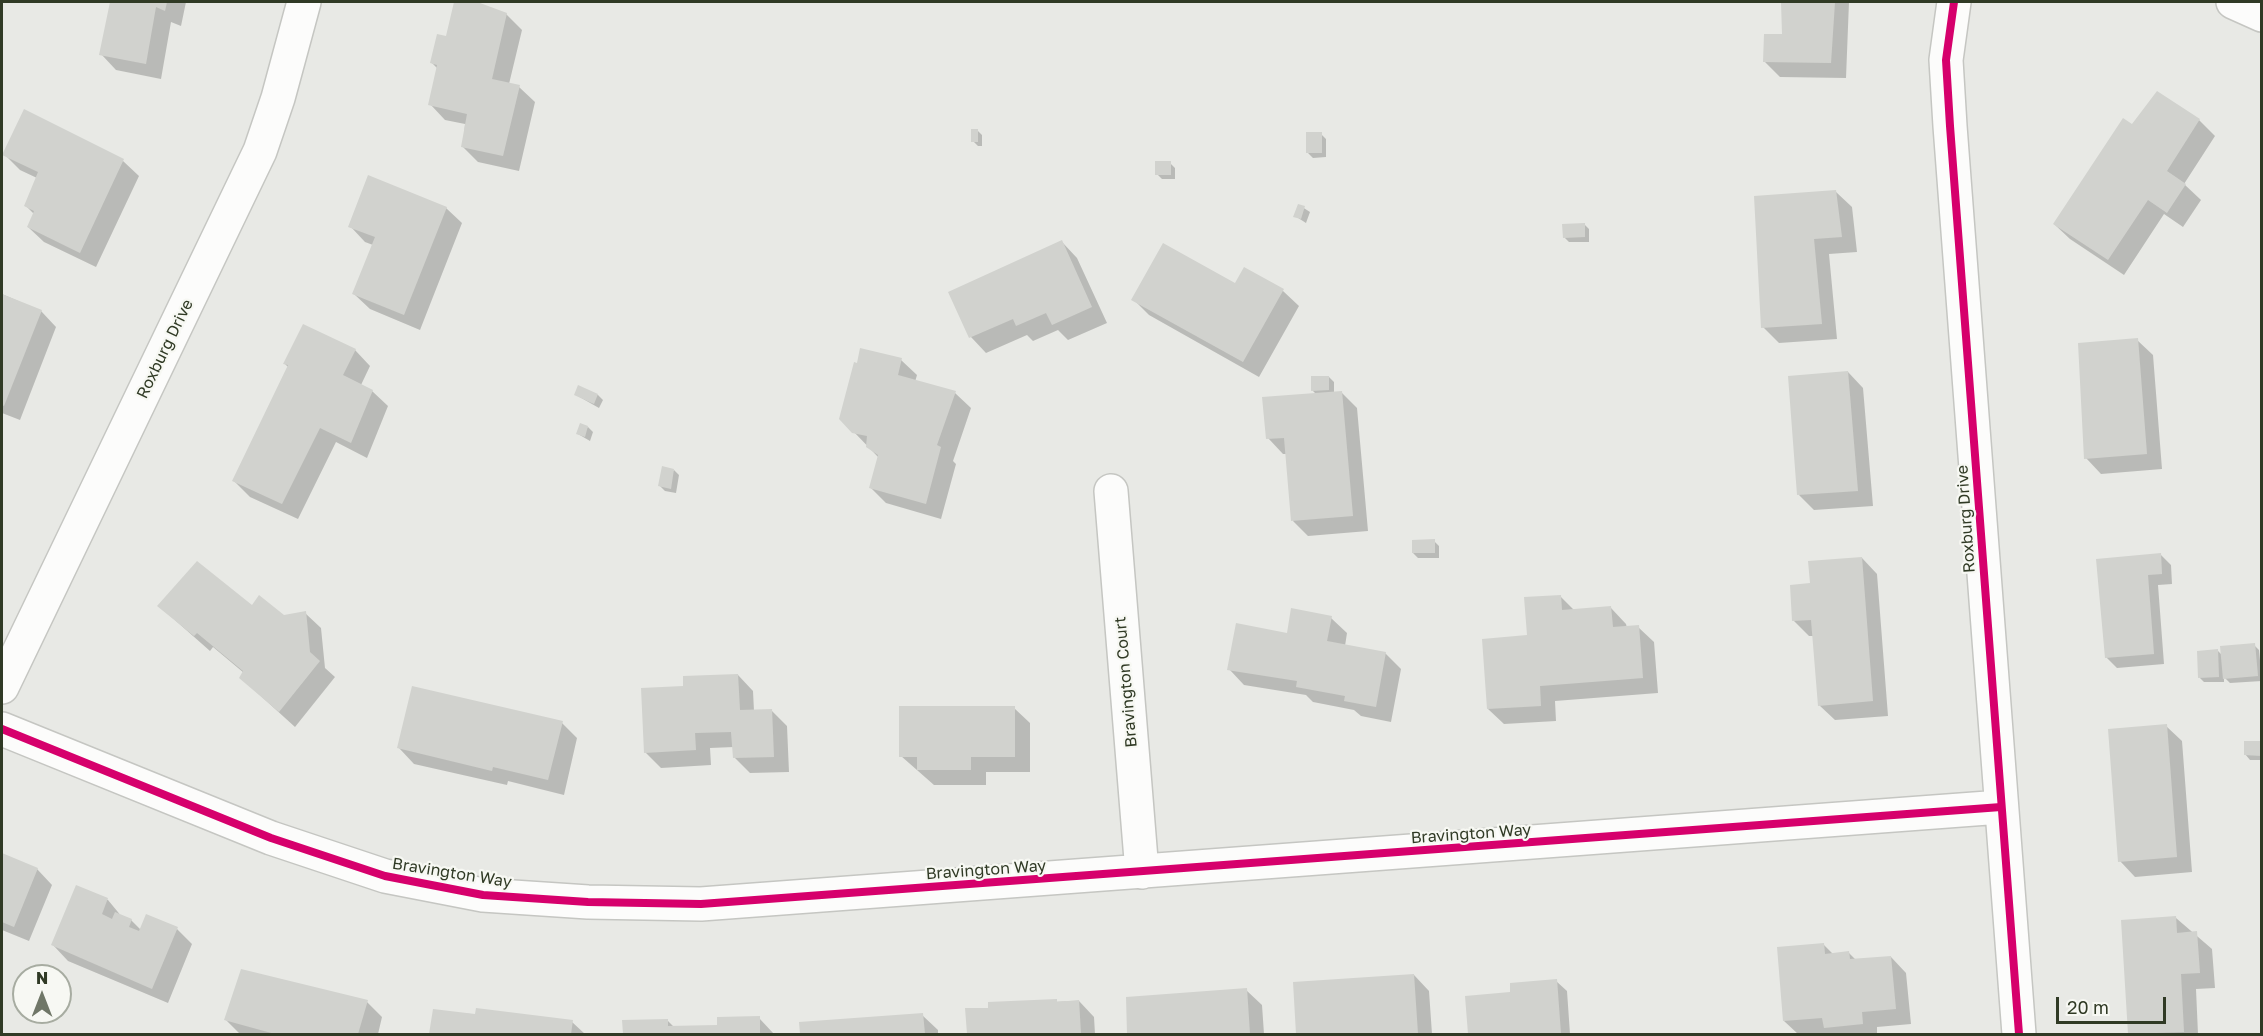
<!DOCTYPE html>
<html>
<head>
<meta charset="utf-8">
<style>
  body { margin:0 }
  #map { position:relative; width:2263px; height:1036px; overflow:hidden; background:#e8e9e5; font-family:"Golos Text",sans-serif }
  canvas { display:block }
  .frame { position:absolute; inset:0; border:3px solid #303a25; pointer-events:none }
  .north { position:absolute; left:12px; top:964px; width:60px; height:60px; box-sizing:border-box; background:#f7f8f3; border:2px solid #a7aca1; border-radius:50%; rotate:0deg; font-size:16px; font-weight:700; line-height:24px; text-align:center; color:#303a25 }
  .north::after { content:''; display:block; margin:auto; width:21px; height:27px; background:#707768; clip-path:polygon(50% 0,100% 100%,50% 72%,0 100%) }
  .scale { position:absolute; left:2056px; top:997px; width:110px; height:27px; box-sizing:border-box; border:3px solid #303a25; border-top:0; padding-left:8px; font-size:18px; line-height:21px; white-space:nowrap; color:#303a25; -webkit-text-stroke:4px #f7f8f3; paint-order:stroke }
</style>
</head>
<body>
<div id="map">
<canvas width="2263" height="1036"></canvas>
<div class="frame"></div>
<div class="north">N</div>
<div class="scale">20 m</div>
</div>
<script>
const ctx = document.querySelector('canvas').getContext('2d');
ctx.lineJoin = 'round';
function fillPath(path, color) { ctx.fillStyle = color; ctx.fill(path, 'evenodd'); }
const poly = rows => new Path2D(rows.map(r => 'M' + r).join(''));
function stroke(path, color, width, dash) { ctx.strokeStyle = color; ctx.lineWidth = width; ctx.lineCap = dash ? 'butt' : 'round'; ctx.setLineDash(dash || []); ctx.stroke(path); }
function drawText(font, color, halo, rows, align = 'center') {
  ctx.font = font + ' "Golos Text",sans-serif'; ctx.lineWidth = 4.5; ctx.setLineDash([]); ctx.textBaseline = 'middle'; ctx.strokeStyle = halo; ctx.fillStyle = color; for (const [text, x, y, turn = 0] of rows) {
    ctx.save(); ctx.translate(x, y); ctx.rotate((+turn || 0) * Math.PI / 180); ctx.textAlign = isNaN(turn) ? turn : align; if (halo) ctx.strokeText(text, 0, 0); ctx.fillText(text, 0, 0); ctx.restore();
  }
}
fillPath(poly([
  [111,2,186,2,181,26,171,22,161,79,116,70,101,54],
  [456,2,480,4,506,14,522,30,509,84,519,87,535,102,519,171,478,162,463,147,465,124,445,120,430,104,438,69,432,63,447,38],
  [1783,2,1849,2,1846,78,1780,77,1765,62,1784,35,1782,28],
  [2157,93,2199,120,2215,136,2184,184,2201,200,2183,227,2164,214,2124,275,2070,239,2054,224],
  [25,111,123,161,139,176,96,267,44,242,28,227,34,214,26,206,37,178,20,170,4,154],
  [977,130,982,135,982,146,978,146,973,141],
  [1321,134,1326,139,1326,157,1313,158,1308,153],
  [1170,163,1175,168,1175,179,1162,179,1157,174],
  [1836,192,1852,207,1857,252,1829,254,1837,339,1779,343,1763,327],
  [1299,205,1310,212,1306,223,1295,216],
  [446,208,462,223,420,330,370,309,354,294,373,245,365,242,350,226],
  [1584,224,1589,229,1589,242,1569,242,1564,237],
  [1062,242,1077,258,1107,323,1068,340,1058,330,1033,341,1027,335,986,353,971,337,950,293],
  [1245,269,1283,291,1299,306,1259,377,1149,315,1133,299,1235,285],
  [2,294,41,311,56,327,20,420,2,413],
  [2137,340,2153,355,2162,469,2101,474,2086,458],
  [355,350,370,366,361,385,372,391,388,406,367,458,336,442,298,519,250,497,234,481,289,368,285,364],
  [901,360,917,375,915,382,955,393,971,408,953,461,956,464,941,519,886,503,871,488,879,458,853,431],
  [1848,372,1863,388,1873,506,1814,510,1799,495],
  [1329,377,1334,382,1334,393,1341,392,1357,408,1368,531,1308,536,1293,521,1287,454,1283,454,1268,438,1316,394,1312,390],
  [576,395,598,395,603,400,599,408],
  [588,427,593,432,590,441,578,434],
  [674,470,679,475,676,493,665,491,660,486],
  [1434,541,1439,546,1439,558,1418,558,1413,553],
  [2160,554,2171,565,2172,584,2158,585,2164,664,2117,668,2106,657,2097,560],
  [1862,558,1877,574,1888,716,1835,720,1819,705,1814,636,1809,636,1793,620,1811,584],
  [1561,597,1575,611,1611,608,1626,624,1627,628,1638,627,1654,642,1658,693,1555,701,1556,721,1504,724,1488,709,1529,637],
  [159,606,252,607,284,617,305,613,321,628,325,668,335,677,295,727,241,678,244,673,213,647,210,651],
  [1331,618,1347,633,1345,646,1385,653,1401,669,1391,722,1361,716,1354,710,1313,702,1306,695,1244,685,1229,669,1288,635],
  [2254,645,2259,650,2262,681,2230,683,2224,677,2224,682,2204,682,2199,677,2218,651,2223,656],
  [738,675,753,691,754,711,772,711,787,726,789,772,750,773,734,757,734,747,710,748,711,765,661,768,645,752],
  [1014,708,1030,723,1030,772,986,772,986,785,934,785,901,756],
  [562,723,577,738,564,795,508,781,507,785,414,764,399,748],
  [2166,726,2182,741,2192,872,2135,877,2120,861],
  [2262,743,2262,760,2250,760,2245,754],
  [2,855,37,869,52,885,29,941,2,930],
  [77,887,108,900,122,917,131,920,141,930,177,929,192,944,168,1003,68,961,53,945],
  [2176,918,2212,949,2215,988,2196,989,2198,1034,2130,1034,2123,921],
  [1823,944,1833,954,1849,953,1856,960,1891,957,1906,973,1911,1024,1877,1027,1877,1034,1798,1034,1784,1021],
  [1414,975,1429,991,1432,1034,1298,1034,1295,983],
  [1556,981,1567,991,1570,1034,1470,1034,1467,997,1512,994],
  [1246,990,1262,1005,1264,1034,1129,1034,1127,998],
  [1079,1001,1094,1017,1095,1034,968,1034,967,1009,990,1009,989,1004],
  [367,1002,382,1017,378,1034,240,1034,226,1020],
  [434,1011,572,1022,585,1034,431,1034],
  [922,1015,938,1030,938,1034,801,1034,800,1023],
  [759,1018,774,1034,624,1034,624,1022,668,1021,675,1028,719,1027]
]), '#0003');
fillPath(poly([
  [110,2,167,2,165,11,156,7,146,64,99,55],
  [454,2,480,3,507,13,492,79,520,85,503,156,461,147,467,114,428,105,437,65,430,63,437,34,446,36],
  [1781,2,1835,2,1831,63,1763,62,1764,34,1782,34],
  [2157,91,2200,119,2167,171,2186,184,2167,213,2148,200,2108,260,2053,224,2123,118,2132,124],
  [24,109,124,159,80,253,27,227,34,211,24,206,38,172,2,155],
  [971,129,978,129,978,142,971,142],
  [1306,132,1322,132,1322,153,1306,153],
  [1155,161,1171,161,1171,175,1155,175],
  [368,175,447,207,404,315,352,294,375,237,348,227],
  [1836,190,1842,237,1814,239,1822,324,1761,328,1754,196],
  [1298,204,1305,206,1301,219,1293,217],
  [1585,223,1585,237,1563,238,1562,224],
  [1062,240,1092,307,1052,325,1046,313,1016,326,1013,319,969,338,948,292],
  [1163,243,1235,283,1244,267,1284,289,1243,362,1131,300],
  [2,294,42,310,4,406,2,405],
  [303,324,356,349,343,375,373,390,351,443,320,428,282,504,232,481,288,365,283,364],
  [2138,338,2147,454,2084,459,2078,343],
  [860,348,902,358,898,375,956,391,937,445,941,447,926,504,869,488,878,455,866,447,867,436,852,433,839,419,854,362,857,363],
  [1848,371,1858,491,1797,495,1788,376],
  [1311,376,1329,376,1329,390,1311,391],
  [578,385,598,394,594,404,574,395],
  [1342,391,1353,516,1291,521,1284,438,1266,439,1262,397],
  [580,423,588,426,585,437,576,434],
  [662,466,674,469,671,489,658,486],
  [1435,539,1435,553,1412,553,1412,540],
  [2161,553,2162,574,2148,575,2154,654,2105,658,2096,559],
  [1862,557,1873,701,1818,706,1811,620,1792,621,1790,585,1810,583,1808,561],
  [197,561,252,605,259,595,284,615,306,611,310,652,320,661,279,712,239,678,243,671,197,633,194,636,157,606],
  [1561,595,1562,610,1611,606,1613,627,1639,625,1643,678,1540,686,1541,706,1487,709,1482,639,1527,635,1524,597],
  [1291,608,1332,616,1327,641,1386,652,1376,707,1344,701,1345,696,1296,687,1297,681,1227,670,1236,623,1287,633],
  [2255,643,2258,676,2223,679,2220,646],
  [2218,649,2219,677,2198,678,2197,651],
  [738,674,740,710,772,709,774,757,733,758,731,732,695,733,696,750,644,753,641,688,683,686,683,676],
  [412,686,563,721,548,780,493,767,492,771,397,748],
  [899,706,1015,706,1015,757,971,757,971,770,917,770,917,757,899,757],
  [2167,724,2177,857,2118,862,2108,729],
  [2244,741,2262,741,2262,756,2244,755],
  [2,853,38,868,14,927,2,922],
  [76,885,108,898,102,914,112,919,115,912,132,919,129,927,139,931,146,914,178,927,152,989,51,945],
  [2176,916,2177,933,2197,931,2200,973,2181,974,2184,1032,2128,1034,2121,920],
  [1824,943,1825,954,1849,951,1850,959,1891,956,1896,1009,1862,1012,1863,1024,1824,1028,1822,1018,1783,1021,1777,947],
  [241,969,368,1000,358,1034,275,1034,224,1020],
  [1414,974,1418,1034,1296,1034,1293,982],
  [1557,979,1561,1034,1468,1034,1465,996,1510,992,1510,983],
  [1247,988,1250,1034,1127,1034,1126,997],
  [1057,999,1057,1002,1079,1000,1081,1034,967,1034,965,1008,988,1008,988,1002],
  [476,1008,573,1020,571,1034,429,1034,433,1009,475,1014],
  [923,1013,925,1034,800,1034,799,1022],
  [760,1016,760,1034,623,1034,622,1020,668,1019,668,1026,717,1025,717,1017]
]), '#d1d2ce');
const minor = poly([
  [1954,2,1946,60,1950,126,2019,1034],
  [2233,2,2262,15],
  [1111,491,1142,872],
  [2,687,260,151,278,98,304,2],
  [2,729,271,838,385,876,483,895,588,902,701,904,2001,807]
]);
stroke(minor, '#c5c6c2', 36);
stroke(minor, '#fcfcfb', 33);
stroke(poly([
  [1954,2,1946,60,1950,126,2019,1034],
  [2,729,271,838,385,876,483,895,588,902,701,904,2001,807]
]), '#d6006c', 8);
drawText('16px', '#303a25', '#f7f8f3', [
  ["Roxburg Drive",165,349,-64],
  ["Roxburg Drive",1966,519,-94],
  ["Bravington Court",1126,682,-95],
  ["Bravington Way",1471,834,-4],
  ["Bravington Way",986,870,-4],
  ["Bravington Way",452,873,9]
]);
</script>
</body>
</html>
